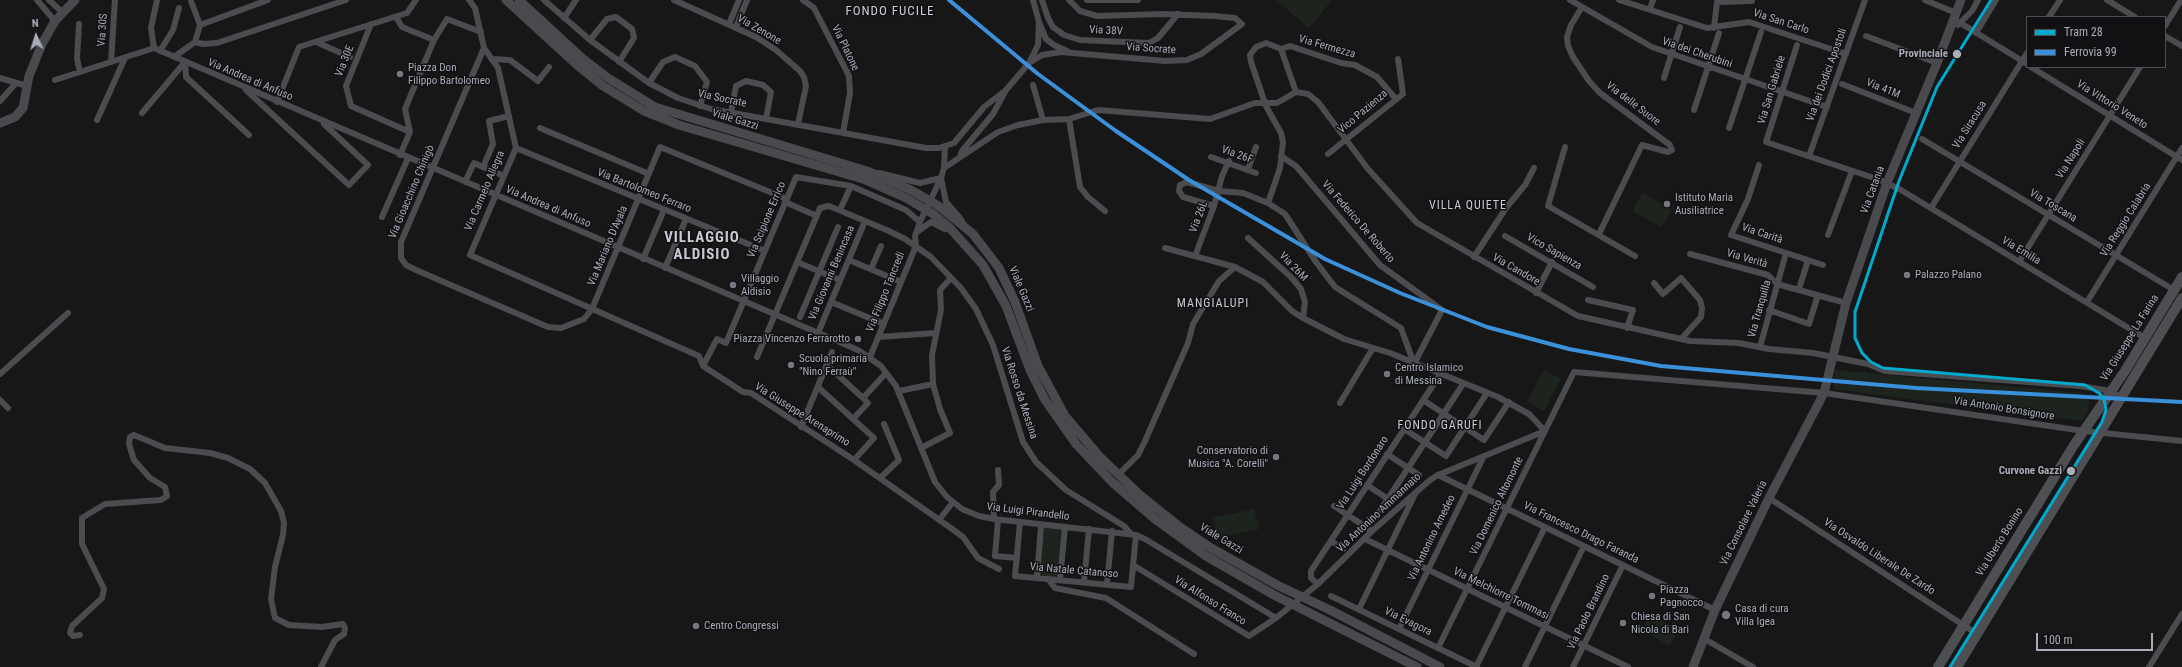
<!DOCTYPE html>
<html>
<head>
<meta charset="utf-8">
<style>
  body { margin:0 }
  #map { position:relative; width:2182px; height:667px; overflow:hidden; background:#171717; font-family:"Roboto Condensed",sans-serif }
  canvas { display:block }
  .legend { position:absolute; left:2026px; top:16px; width:140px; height:52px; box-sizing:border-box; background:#111113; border:1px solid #4d4f55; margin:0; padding:5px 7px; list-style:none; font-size:12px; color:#a8adb8 }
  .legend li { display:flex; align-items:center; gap:8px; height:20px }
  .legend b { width:20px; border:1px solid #4d4f55 }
  .north { position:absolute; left:16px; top:16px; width:40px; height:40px; -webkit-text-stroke:3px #111113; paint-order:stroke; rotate:356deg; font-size:11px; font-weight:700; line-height:16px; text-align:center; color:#a8adb8 }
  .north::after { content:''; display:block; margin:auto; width:14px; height:18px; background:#a8adb8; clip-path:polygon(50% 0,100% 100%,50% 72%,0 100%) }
  .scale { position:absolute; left:2036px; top:633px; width:117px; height:18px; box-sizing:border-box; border:2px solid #a8adb8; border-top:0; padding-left:5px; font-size:12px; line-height:14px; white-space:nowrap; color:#a8adb8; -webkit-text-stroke:3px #111113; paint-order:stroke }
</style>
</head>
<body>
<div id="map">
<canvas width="2182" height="667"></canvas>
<ul class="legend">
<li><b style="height:5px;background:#00a9ce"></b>Tram 28</li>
<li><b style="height:5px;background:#3a90db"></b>Ferrovia 99</li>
</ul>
<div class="north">N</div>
<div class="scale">100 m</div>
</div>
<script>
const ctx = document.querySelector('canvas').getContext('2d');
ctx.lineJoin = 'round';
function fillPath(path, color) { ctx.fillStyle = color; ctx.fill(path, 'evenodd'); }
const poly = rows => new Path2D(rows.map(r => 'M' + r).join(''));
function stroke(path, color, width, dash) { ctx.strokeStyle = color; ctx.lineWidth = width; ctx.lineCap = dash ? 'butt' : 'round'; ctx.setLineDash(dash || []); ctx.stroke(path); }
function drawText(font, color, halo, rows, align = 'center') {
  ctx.font = font + ' "Roboto Condensed",sans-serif'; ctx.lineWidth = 3; ctx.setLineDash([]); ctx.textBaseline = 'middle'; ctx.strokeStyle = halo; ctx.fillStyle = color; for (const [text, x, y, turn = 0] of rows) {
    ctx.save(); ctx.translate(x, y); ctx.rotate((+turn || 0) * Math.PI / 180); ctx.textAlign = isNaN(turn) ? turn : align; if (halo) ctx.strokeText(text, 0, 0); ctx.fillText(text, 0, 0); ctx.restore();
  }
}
fillPath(poly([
  [1276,0,1332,0,1309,28],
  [1642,193,1672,209,1662,227,1633,211],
  [1544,370,1561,379,1544,411,1527,402],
  [1835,370,2083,393,2089,402,2088,412,2082,421,1833,389],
  [1254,509,1259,529,1218,538,1213,518],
  [1041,525,1065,527,1060,580,1037,578],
  [1651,613,1679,630,1670,646,1642,630]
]), '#1d241e');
stroke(poly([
  [37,0,55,21],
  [49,0,62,12],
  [469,0,475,8,484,48,498,68,516,148,470,255,699,356,703,366,743,392,751,393,854,460,955,531,963,537,978,558,999,569],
  [544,0,590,40,649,83,678,98,711,109,926,148,939,148,954,143,984,107,1006,90],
  [674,0,756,37,776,50,800,71,804,77,806,86,798,124],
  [803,0,814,8,849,76,850,93,843,133],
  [1033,0,1039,22,1046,39,1054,45,1067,51],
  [1042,0,1048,18,1053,27,1064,35,1080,40,1149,43,1158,38,1178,14],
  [1087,0,1138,0],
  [1570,0,1652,47,1827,107],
  [1619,0,1707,28,1749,22,1846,54],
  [1925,0,1956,13],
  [2107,0,2135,17],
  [191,1,200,25],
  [1582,7,1571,25,1567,37,1568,46,1573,57,1589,81,1600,93,1670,145,1672,150,1668,152,1642,145,1599,234],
  [1650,9,1653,0],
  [396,17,402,27,434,40],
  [2049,17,2060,0],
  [564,18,576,0],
  [1954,19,2027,64],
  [79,24,77,59,80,72],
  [371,24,346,86,351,106,410,132],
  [729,24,739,0],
  [1958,25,1972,11,1978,0],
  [2165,26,2181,0],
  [736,27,747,0],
  [1714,28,1717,2,1752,1],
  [1976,33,1996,0],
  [1866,36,1937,63],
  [2165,36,2182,46],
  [590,40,607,19,616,17,632,29,634,38,619,62],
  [195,42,203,44,217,43,346,0],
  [316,42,350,57],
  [1797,45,1766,142,1880,180,1901,190,2145,338],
  [154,48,151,28,157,0],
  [484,48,401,242,401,258,406,265,416,270,548,327,561,328,584,319,592,309,660,147,787,199],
  [1281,49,1296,92],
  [160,51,173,30,179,8],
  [174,57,195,42,200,25,268,0],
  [493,59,510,60,538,81,549,67],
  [111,62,115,0],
  [185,62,186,77,249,135],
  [1029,63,1042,55,1061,52,1165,61,1187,60,1201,54,1242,24,1235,18,1215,16,1163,14,1097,16,1080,11,1069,0],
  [2031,67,2182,160],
  [0,78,27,86],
  [1664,78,1680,27],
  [55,80,154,48,858,350,881,366,896,386,935,482,947,497,962,509,979,516,994,519,1136,535,1145,539,1276,618,1318,584,1372,531,1430,480,1438,475,1545,431],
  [649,83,663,62,675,57,695,66,707,82,700,106],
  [1842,84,1916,113],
  [1033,85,1043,120],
  [246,90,349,185,368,165,324,124],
  [1296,92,1308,94,1318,102,1368,169,1417,223,1578,316,1690,341,1739,343,1769,349,1813,353,1868,364,1885,371,2080,386,2111,391,2122,399],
  [0,101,16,83],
  [277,102,299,47,407,13,416,0],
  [1694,110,1719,33],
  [731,112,736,86,746,81,763,85,771,92,766,119],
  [142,113,185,62],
  [1069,119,1080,187,1088,197,1105,211],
  [97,120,125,58],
  [540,128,649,174],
  [1729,128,1761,32],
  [410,132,405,109,434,40,447,19,481,32],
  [1922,139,2174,290],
  [1565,147,1548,206,1635,256],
  [516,148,765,251],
  [1328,154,1403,94,1398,59],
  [400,155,410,132],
  [960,156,962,151,993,114,1006,90,1029,63,1038,45,1039,22],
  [1281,156,1296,166,1380,265,1442,310,1414,364],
  [1809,156,1865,0],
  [1211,157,1256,173],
  [1759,165,1748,199,1731,235,1823,265],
  [483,167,504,176],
  [944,168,998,132,1018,125,1043,120,1069,119,1098,110,1210,119,1255,103,1277,103,1296,92],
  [1248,169,1256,147],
  [879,173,920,183,941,178],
  [941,178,946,202,960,218,964,225],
  [465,182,474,163,483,167,493,144,489,121,509,116],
  [785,202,817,216],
  [1268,203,1280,168,1283,142,1281,133,1266,106,1251,62,1250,55,1256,47,1266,43,1281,49,1290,46,1341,63,1355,65,1377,77,1395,98],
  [1214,206,1183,197,1179,191,1180,185,1187,182,1219,191,1243,193,1268,203,1285,214,1316,262,1335,287,1401,328,1414,364],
  [1931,208,2027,53],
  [840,210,851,186],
  [382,217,408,158],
  [917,232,931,222,945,229],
  [1828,235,1852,171],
  [1505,236,1593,287],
  [1248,238,1292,278,1301,289,1305,302,1303,318],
  [1165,248,1235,267,1263,282,1292,311,1303,318,1344,339,1390,353,1498,397,1529,414,1545,431],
  [1690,254,1768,275,1777,284,1846,303],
  [1195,256,1214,206,1222,176,1229,161],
  [1474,257,1506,208,1525,185,1534,168],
  [643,259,664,210],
  [849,260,901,282],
  [797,262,840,280],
  [2019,262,2140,67],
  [665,268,686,219],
  [871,269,881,246],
  [1654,283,1663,294,1681,278,1700,300,1702,308,1701,317,1681,339],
  [1799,289,1808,260],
  [1536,293,1552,262],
  [1588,300,1633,310,1627,328],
  [831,302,884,324],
  [2087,302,2182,148],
  [1769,310,1809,324,1818,295],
  [800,317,838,227],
  [818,333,865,221],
  [878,337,936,333],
  [1760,347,1786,253],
  [757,357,820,208,829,206,889,231,905,239,931,257,961,288,976,309,993,345,1023,442,1036,462,1066,490,1124,526,1130,533],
  [870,357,916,246,915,236,920,222,941,178,944,168,945,147],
  [827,365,863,398],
  [703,366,717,339,726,343,796,177,851,186,906,210,920,222],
  [0,374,68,313],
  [818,387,853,419],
  [899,391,933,384],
  [0,400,8,408],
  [1423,400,1484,440,1509,402],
  [1340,403,1373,348],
  [801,427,832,352],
  [1404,429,1446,456,1487,393],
  [921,448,950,433,940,409,933,384,932,355,941,310,940,290,951,278],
  [1387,454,1419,475],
  [854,460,874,438,853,419,868,403,863,398,886,373],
  [1118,475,1138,455,1145,441,1188,343,1193,324,1219,281,1235,267],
  [1438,475,1715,610],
  [880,478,899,460,884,424],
  [1367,485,1388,499],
  [1769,498,1977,634],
  [1334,506,1372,531],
  [1376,517,1463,384],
  [994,519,993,492,999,485,998,470],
  [939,520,953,502],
  [998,520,995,556,1017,558],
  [1020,522,1015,576,1131,587,1136,535],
  [1365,539,1628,667],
  [1331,541,1343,549],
  [1133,565,1249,636,1276,618],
  [1037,578,1041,525],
  [1048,579,1055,588,1106,598,1194,654],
  [1060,580,1065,527],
  [1084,582,1089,529],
  [1107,584,1112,531],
  [1318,584,1311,578,1311,571,1441,373],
  [1331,596,1477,667],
  [1359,609,1415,494],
  [1399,629,1484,456],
  [80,635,73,636,70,633,72,626,102,598,104,589,82,544,82,518,105,504,161,500,167,496,165,487,150,478,134,460,129,444,130,437,134,435,165,448,210,453,228,458,250,469,265,483,281,511,284,523,283,535,275,567,271,599,275,618,289,625,322,627,343,624,345,628,344,634,335,640,321,667],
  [1703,638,1753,667],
  [1438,648,1574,372,1824,393,2084,431,2182,441],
  [1476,667,1545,527],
  [1525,667,1584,546],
  [1573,667,1623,565],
  [2149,667,2182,614]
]), '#4b4c50', 6);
stroke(poly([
  [506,0,577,65,603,86,644,111,679,125,863,179,906,198,933,214,949,227,983,265,1006,306,1030,370,1045,400,1076,444,1112,482,1155,519,1206,556,1274,595,1417,667],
  [519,0,582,58,608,78,655,107,867,171,911,190,940,207,973,234,999,268,1015,302,1038,366,1065,416,1100,457,1140,495,1180,527,1211,548,1279,586,1330,610,1440,667],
  [0,123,15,117,23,108,29,76,42,44,55,21,75,0],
  [1693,667,1715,610,1769,498,1824,393,1846,303,1887,183,1937,63,1961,0]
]), '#4a4a4e', 9);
stroke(poly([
  [1938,667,2074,445,2125,371,2182,277],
  [1957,667,2182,298]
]), '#4d4f52', 10);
stroke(poly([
  [949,0,1038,74,1116,131,1189,180,1325,259,1400,293,1487,327,1569,349,1661,366,1916,388,2182,402]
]), '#3a90db', 4);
stroke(poly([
  [1950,667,2102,422,2106,410,2104,399,2099,393,2085,385,1883,368,1871,362,1862,353,1855,338,1855,312,1899,181,1937,87,1991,0]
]), '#00a9ce', 3);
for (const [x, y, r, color] of [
  [1957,54,5,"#a8adb8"],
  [400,74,4,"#757880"],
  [1667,204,4,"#757880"],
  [1907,275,4,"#757880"],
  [733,285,4,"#757880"],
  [858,339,4,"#757880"],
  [791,365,4,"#757880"],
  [1387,374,4,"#757880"],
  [1276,457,4,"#757880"],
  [2071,471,5,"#a8adb8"],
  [1652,596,4,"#757880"],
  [1726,615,5,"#757880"],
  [1623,623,4,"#757880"],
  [696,626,4,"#757880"]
]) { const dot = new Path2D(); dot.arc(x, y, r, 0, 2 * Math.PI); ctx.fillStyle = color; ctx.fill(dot); stroke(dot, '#111113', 1.5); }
drawText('11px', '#a8adb8', '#111113', [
  ["Via San Carlo",1781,22,18],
  ["Via 30S",103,30,-86],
  ["Via Zenone",759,30,30],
  ["Via 38V",1106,31,3],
  ["Via Fermezza",1327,47,16],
  ["Via Platone",845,48,64],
  ["Via Socrate",1151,49,4],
  ["Via dei Cherubini",1697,53,19],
  ["Via 30E",345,61,-68],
  ["Via dei Dodici Apostoli",1827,75,-70],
  ["Via Andrea di Anfuso",250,80,23],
  ["Via 41M",1883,89,22],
  ["Via San Gabriele",1772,90,-73],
  ["Via Socrate",722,99,12],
  ["Via delle Suore",1633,104,37],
  ["Via Vittorio Veneto",2112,105,32],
  ["Vico Pazienza",1363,112,-40],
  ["Viale Gazzi",735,120,17],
  ["Via Siracusa",1970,125,-58],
  ["Via 26F",1237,155,20],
  ["Via Napoli",2071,159,-58],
  ["Via Catania",1873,190,-70],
  ["Via Carmelo Allegra",485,191,-67],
  ["Via Bartolomeo Ferraro",644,191,22],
  ["Via Gioacchino Chinigò",412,192,-67],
  ["Via Toscana",2053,206,31],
  ["Via Andrea di Anfuso",548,207,23],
  ["Via 26L",1199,217,-69],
  ["Via Scipione Errico",767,220,-67],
  ["Via Reggio Calabria",2126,220,-58],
  ["Via Federico De Roberto",1358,222,49],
  ["Via Carità",1762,234,18],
  ["Via Mariano D'Ayala",608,246,-67],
  ["Via Emilia",2021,251,31],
  ["Vico Sapienza",1554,252,30],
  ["Via Verità",1747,259,16],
  ["Via 26M",1293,267,46],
  ["Via Candore",1516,270,30],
  ["Via Giovanni Benincasa",832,273,-67],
  ["Viale Gazzi",1021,289,67],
  ["Via Filippo Tancredi",886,292,-68],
  ["Via Tranquilla",1760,309,-74],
  ["Via Giuseppe La Farina",2130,338,-58],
  ["Via Rosso da Messina",1019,393,72],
  ["Via Antonio Bonsignore",2004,409,9],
  ["Via Giuseppe Arenaprimo",802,415,32],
  ["Via Luigi Bordonaro",1363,473,-57],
  ["Via Domenico Altomonte",1497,506,-64],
  ["Via Luigi Pirandello",1028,512,7],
  ["Via Antonino Ammannato",1379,513,-43],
  ["Via Consolare Valeria",1744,523,-64],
  ["Via Francesco Drago Faranda",1581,533,26],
  ["Via Antonino Amedeo",1432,538,-64],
  ["Viale Gazzi",1221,539,31],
  ["Via Uberto Bonino",2000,542,-58],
  ["Via Osvaldo Liberale De Zardo",1879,557,33],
  ["Via Natale Catanoso",1074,571,5],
  ["Via Melchiorre Tommasi",1501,594,26],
  ["Via Alfonso Franco",1210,601,32],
  ["Via Paolo Brandino",1589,612,-64],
  ["Via Evagora",1408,622,26]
]);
drawText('bold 11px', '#a8adb8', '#111113', [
  ["Provinciale",1948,54],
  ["Curvone Gazzi",2062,471]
], 'right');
drawText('11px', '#a8adb8', '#111113', [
  ["Piazza Don",408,68],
  ["Filippo Bartolomeo",408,81],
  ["Istituto Maria",1675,198],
  ["Ausiliatrice",1675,211],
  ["Palazzo Palano",1915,275],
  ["Villaggio",741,279],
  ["Aldisio",741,292],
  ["Piazza Vincenzo Ferrarotto",850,339,"right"],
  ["Scuola primaria",799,359],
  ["\"Nino Ferraù\"",799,372],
  ["Centro Islamico",1395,368],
  ["di Messina",1395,381],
  ["Conservatorio di",1268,451,"right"],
  ["Musica \"A. Corelli\"",1268,464,"right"],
  ["Piazza",1660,590],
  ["Pagnocco",1660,603],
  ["Casa di cura",1735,609],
  ["Villa Igea",1735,622],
  ["Chiesa di San",1631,617],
  ["Nicola di Bari",1631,630],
  ["Centro Congressi",704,626]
], 'left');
ctx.letterSpacing = '1px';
drawText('12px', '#c9ccd4', '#111113', [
  ["VILLA QUIETE",1468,206],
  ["MANGIALUPI",1213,304],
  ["FONDO GARUFI",1440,426]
]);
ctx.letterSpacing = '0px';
ctx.letterSpacing = '1px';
drawText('13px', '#c9ccd4', '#111113', [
  ["FONDO FUCILE",890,12]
]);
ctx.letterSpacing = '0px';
ctx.letterSpacing = '1px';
drawText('bold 15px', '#c9ccd4', '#111113', [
  ["VILLAGGIO",702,238],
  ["ALDISIO",702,255]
]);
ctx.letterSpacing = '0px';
</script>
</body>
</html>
